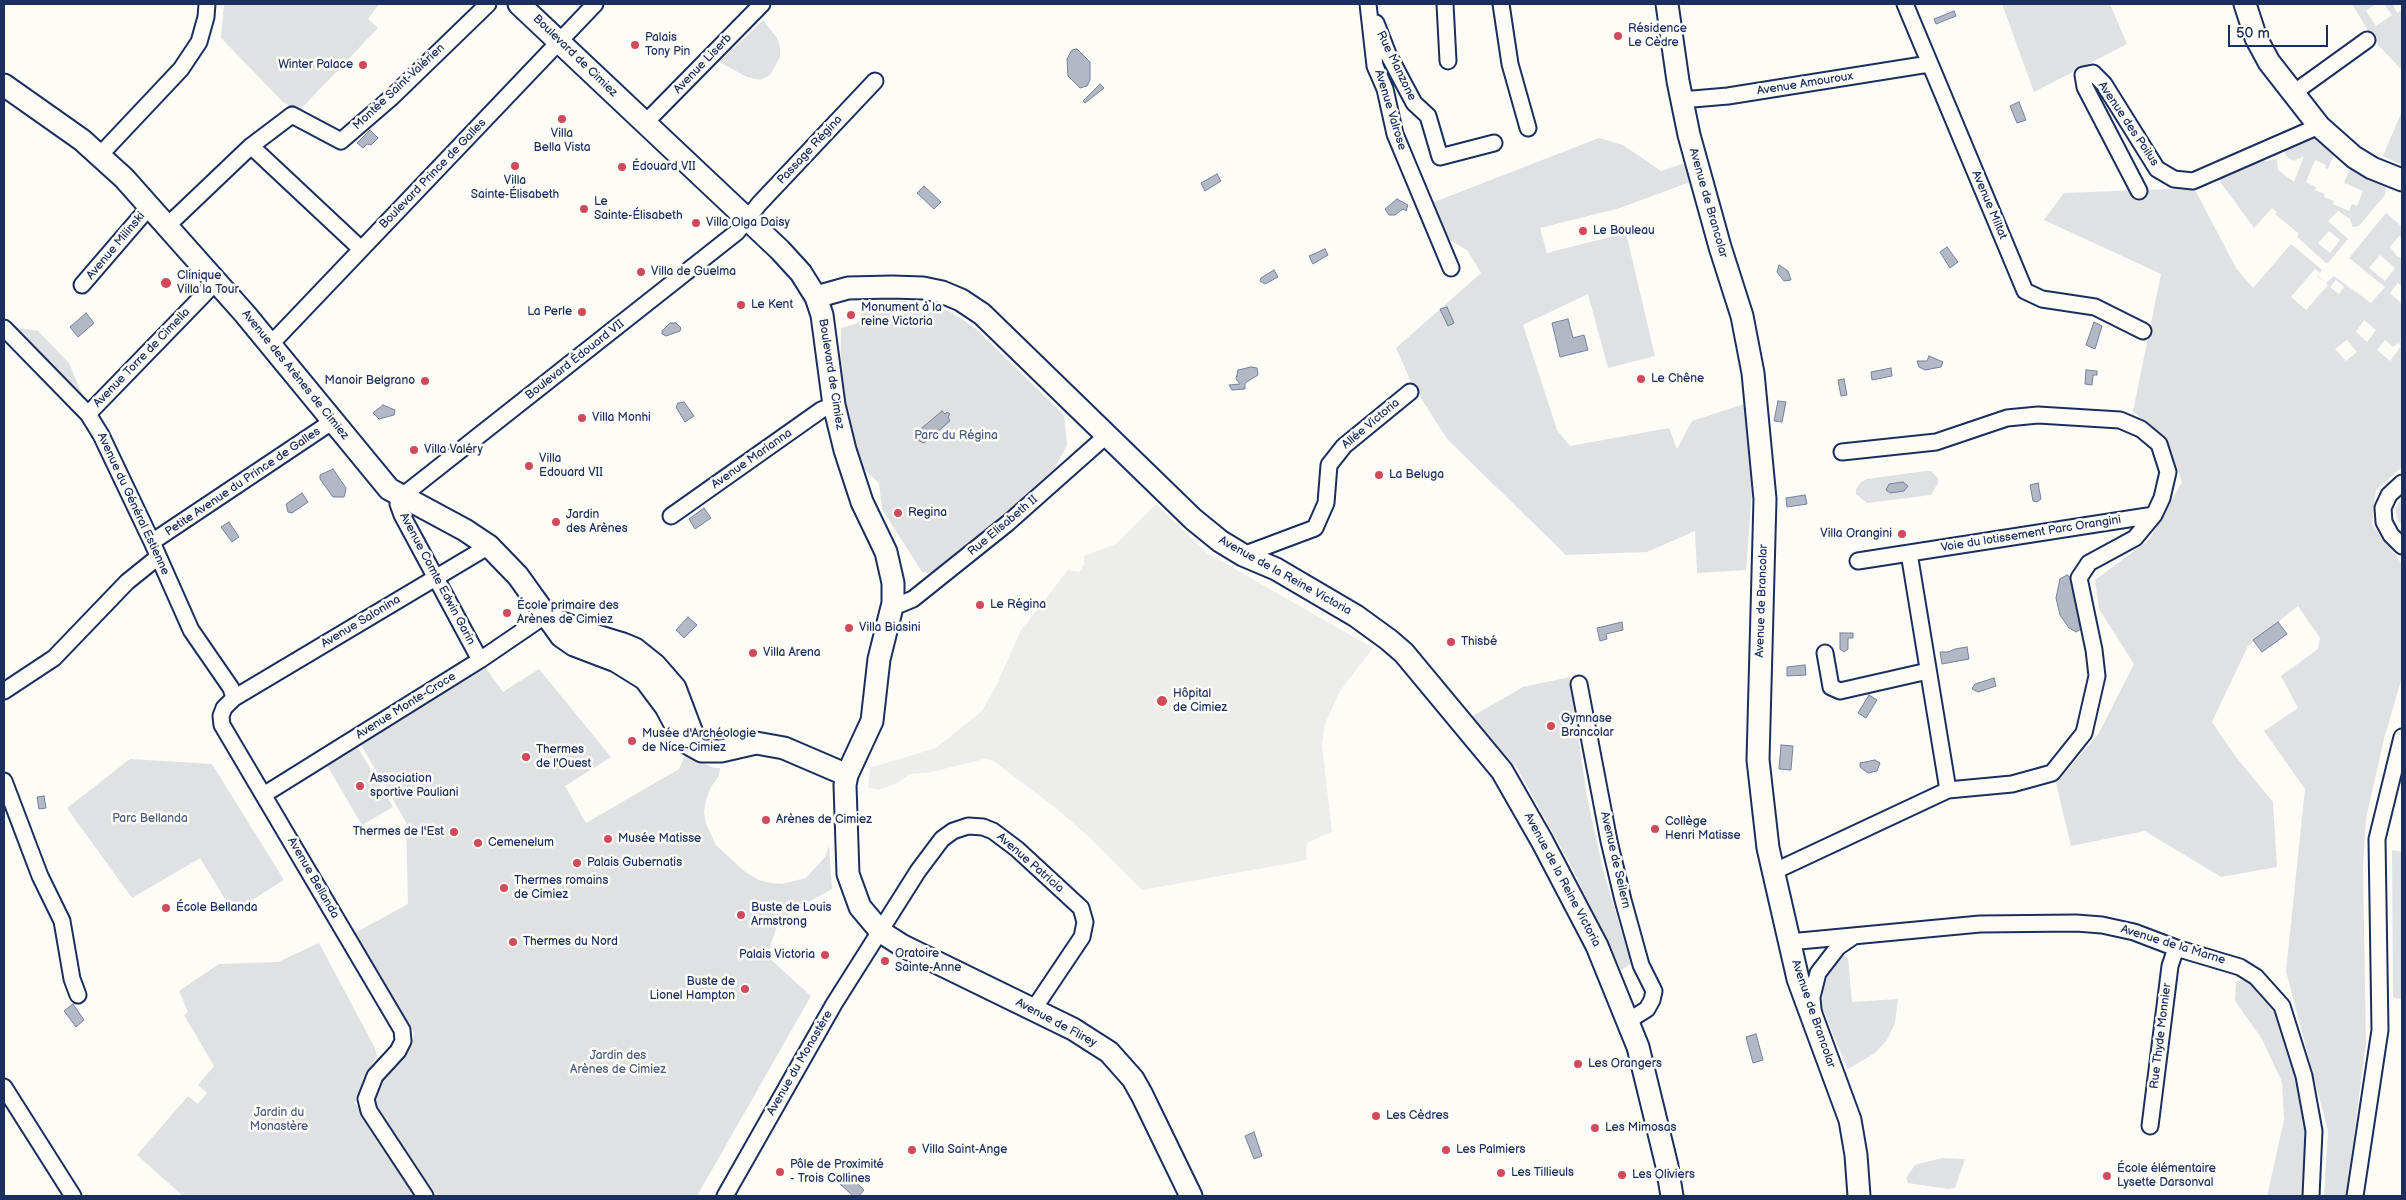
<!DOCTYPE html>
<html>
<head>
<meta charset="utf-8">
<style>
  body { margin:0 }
  #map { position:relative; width:2406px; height:1200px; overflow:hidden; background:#fdfcf7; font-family:"Balsamiq Sans",sans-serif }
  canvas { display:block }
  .frame { position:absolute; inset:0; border:5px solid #1b2f5e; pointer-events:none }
  .scale { position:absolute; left:2228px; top:25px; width:100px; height:22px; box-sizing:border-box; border:2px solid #1b2f5e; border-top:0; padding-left:6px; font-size:15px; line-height:18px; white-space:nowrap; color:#1b2f5e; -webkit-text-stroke:4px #fdfcf7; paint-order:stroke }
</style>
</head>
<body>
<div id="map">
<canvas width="2406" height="1200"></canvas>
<div class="frame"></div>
<div class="scale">50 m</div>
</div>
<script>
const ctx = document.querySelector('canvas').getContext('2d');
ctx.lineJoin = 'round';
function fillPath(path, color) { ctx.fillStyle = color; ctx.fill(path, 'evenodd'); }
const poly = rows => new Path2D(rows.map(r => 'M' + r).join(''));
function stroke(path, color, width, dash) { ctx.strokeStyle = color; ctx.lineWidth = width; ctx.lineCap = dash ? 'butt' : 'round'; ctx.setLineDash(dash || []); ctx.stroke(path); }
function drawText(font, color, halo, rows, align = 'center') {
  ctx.font = font + ' "Balsamiq Sans",sans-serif'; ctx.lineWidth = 5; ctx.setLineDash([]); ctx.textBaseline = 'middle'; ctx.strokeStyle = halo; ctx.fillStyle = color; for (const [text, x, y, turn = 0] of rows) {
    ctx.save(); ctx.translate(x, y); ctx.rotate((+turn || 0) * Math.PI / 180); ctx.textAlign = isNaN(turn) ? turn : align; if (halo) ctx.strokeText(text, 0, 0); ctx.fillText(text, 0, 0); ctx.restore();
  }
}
fillPath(poly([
  [1156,504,1207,553,1373,648,1340,691,1325,724,1322,745,1332,832,1308,842,1306,848,1307,860,1142,890,1090,838,1057,809,992,760,984,759,927,773,910,774,896,784,877,790,868,787,870,768,936,748,982,711,996,686,1021,630,1068,570,1079,572,1084,565,1084,556,1116,544]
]), '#edeeec');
fillPath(poly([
  [224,4,379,4,368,19,378,28,299,111,283,102,221,38],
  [2002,4,2110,4,2127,44,2034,92],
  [2352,4,2376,4,2366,11,2376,26,2392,15,2384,4,2393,4,2397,13,2402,10,2402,70,2375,42],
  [763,20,777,38,780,47,780,57,770,75,760,80,747,77,719,62],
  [2402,111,2402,165,2383,156],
  [2315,134,2334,154,2328,169,2325,168,2326,165,2315,160,2306,182,2316,187,2315,190,2325,194,2324,197,2334,201,2333,204,2349,211,2352,204,2357,206,2363,191,2344,183,2351,166,2386,184,2385,195,2359,226,2353,227,2350,219,2338,211,2328,221,2348,239,2327,264,2297,237,2299,234,2275,214,2277,212,2272,208,2254,228,2218,179,2257,162,2277,159,2278,170,2294,182,2304,156,2294,161,2287,157,2285,153,2289,144],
  [2329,231,2340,240,2330,253,2318,243],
  [1599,138,1623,145,1661,171,1685,163,1690,182,1620,208,1540,228,1547,253,1626,233,1655,356,1608,368,1588,294,1523,325,1557,430,1570,446,1669,428,1677,449,1692,421,1744,404,1753,478,1746,570,1697,573,1695,531,1647,552,1566,555,1447,439,1412,384,1396,348,1481,273,1467,250,1446,238,1429,204],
  [2194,188,2236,268,2253,288,2291,244,2322,270,2318,276,2326,283,2334,276,2371,303,2385,287,2349,258,2386,213,2402,227,2402,238,2399,236,2390,247,2397,256,2401,258,2402,257,2402,286,2398,283,2390,293,2402,304,2402,338,2400,340,2402,342,2402,467,2376,490,2372,524,2402,564,2402,677,2384,739,2366,819,2363,869,2366,1043,2346,1196,2324,1196,2328,1131,2286,971,2305,789,2264,731,2298,708,2281,676,2318,649,2320,638,2298,606,2248,646,2212,722,2236,757,2273,802,2277,867,2221,877,2145,831,2071,846,2056,783,2099,733,2134,664,2099,609,2095,580,2149,540,2182,482,2168,444,2133,411,2161,274,2044,220,2064,193],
  [2380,255,2395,268,2385,281,2369,268],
  [2315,269,2320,273,2317,276,2328,285,2306,310,2291,297],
  [2336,280,2344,287,2339,294,2330,287],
  [2364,320,2376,330,2367,342,2356,332],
  [2347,340,2357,352,2346,361,2335,349],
  [2385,340,2393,347,2398,343,2401,346,2390,361,2377,350],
  [906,301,949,311,975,328,1064,415,1067,445,1055,468,983,534,935,570,928,573,922,572,882,509,879,483,854,460,840,401,841,328,858,323,865,302],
  [13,327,38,331,69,363,82,394],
  [1925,471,1931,471,1938,478,1938,483,1931,495,1867,503,1856,494,1856,489,1861,482,1867,479],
  [2402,497,2402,525,2397,519,2396,507],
  [486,668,503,692,539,669,611,757,565,786,586,823,679,769,685,755,714,768,720,768,719,776,711,787,706,800,704,812,706,824,716,845,744,871,759,880,771,883,782,884,806,878,825,857,829,846,832,889,792,911,777,927,771,943,769,958,811,996,697,1196,433,1196,373,1106,378,1086,409,1051,414,1033,353,934,408,904,406,822,360,743],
  [1570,677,1586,792,1603,870,1631,964,1621,970,1569,862,1517,768,1471,717,1523,687],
  [357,746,393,807,362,825,326,764],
  [130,759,212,764,284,880,233,912,200,858,132,898,67,808],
  [2392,850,2402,852,2402,999,2393,998],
  [319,943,375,1048,377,1056,363,1080,355,1103,417,1196,183,1196,137,1155,188,1096,198,1104,207,1093,198,1085,214,1066,184,1015,188,1012,179,991,219,964,278,962],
  [1843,955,1848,958,1852,1002,1898,999,1895,1023,1887,1040,1875,1053,1848,1069,1822,1008,1823,992,1829,969],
  [2252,975,2278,1009,2309,1131,2306,1196,2267,1196,2284,1120,2282,1082,2262,1039,2235,1001,2236,982],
  [1942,1158,1965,1159,1955,1188,1948,1189,1908,1183,1906,1178,1915,1165]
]), '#e0e1e3');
const water = poly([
  [1954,11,1956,16,1936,24,1934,19,1954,11],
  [1077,49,1090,62,1090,80,1087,86,1080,88,1068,76,1067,59,1072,50,1077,49],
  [1100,84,1104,88,1085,103,1083,101,1100,84],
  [2019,102,2026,120,2017,123,2010,106,2019,102],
  [370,130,378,138,371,145,367,144,363,148,357,143,370,130],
  [1217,174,1221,181,1205,191,1201,183,1217,174],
  [924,186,941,202,934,209,917,193,924,186],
  [1397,199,1408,205,1406,211,1403,209,1395,215,1389,215,1385,209,1397,199],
  [1947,247,1958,262,1950,268,1940,252,1947,247],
  [1325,249,1328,255,1313,264,1309,256,1325,249],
  [1779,265,1788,271,1791,280,1784,281,1777,272,1779,265],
  [1274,270,1278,277,1265,284,1260,281,1261,278,1274,270],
  [1447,307,1454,323,1448,326,1440,309,1447,307],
  [86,313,94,323,78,337,70,327,86,313],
  [1568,319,1573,338,1584,335,1588,350,1560,357,1552,323,1568,319],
  [2094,322,2102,326,2095,349,2086,345,2094,322],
  [670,323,676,323,681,328,680,331,666,336,662,334,662,331,670,323],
  [1929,356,1943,362,1941,367,1925,370,1919,367,1917,361,1927,361,1929,356],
  [1251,367,1257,368,1258,375,1245,383,1245,389,1232,390,1229,385,1240,384,1236,379,1238,370,1251,367],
  [1891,368,1892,376,1872,380,1871,372,1891,368],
  [2086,370,2097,371,2097,375,2093,375,2092,385,2085,384,2086,370],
  [1844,379,1847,395,1841,396,1838,380,1844,379],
  [1778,401,1786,402,1782,422,1774,421,1778,401],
  [684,402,694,416,685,422,676,407,678,403,684,402],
  [383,405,395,410,394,415,379,419,373,413,383,405],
  [942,411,945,414,947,412,950,414,948,417,950,421,924,443,917,440,918,435,916,433,942,411],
  [333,469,346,488,344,497,333,497,320,479,320,475,333,469],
  [1903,482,1908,486,1904,491,1890,493,1886,490,1889,484,1903,482],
  [2038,483,2041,499,2037,502,2033,501,2030,485,2038,483],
  [302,493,308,502,292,513,288,512,286,504,302,493],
  [1805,495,1807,504,1787,507,1786,498,1805,495],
  [704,508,711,518,695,529,689,519,704,508],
  [229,522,239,537,232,542,221,527,229,522],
  [2067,575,2074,580,2085,627,2076,632,2069,628,2060,615,2056,598,2060,579,2067,575],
  [688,617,697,625,684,638,676,630,688,617],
  [1622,622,1623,630,1606,634,1607,639,1600,641,1597,628,1622,622],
  [2278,622,2287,634,2262,652,2253,640,2278,622],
  [1840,633,1853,633,1853,638,1848,638,1848,649,1844,652,1840,649,1840,633],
  [1967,647,1969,659,1942,664,1940,652,1948,652,1955,649,1967,647],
  [1805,665,1806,675,1787,676,1787,667,1805,665],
  [1994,678,1996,686,1978,692,1972,689,1975,684,1994,678],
  [1869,695,1877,700,1866,718,1858,713,1869,695],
  [1781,745,1793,746,1791,770,1779,769,1781,745],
  [1875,760,1880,763,1877,771,1868,773,1860,767,1860,763,1875,760],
  [44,796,46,808,39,809,37,797,44,796],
  [73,1004,84,1020,76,1027,64,1011,73,1004],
  [1756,1034,1763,1060,1753,1063,1746,1037,1756,1034],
  [1254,1132,1262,1156,1254,1159,1245,1136,1254,1132],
  [846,1173,864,1190,859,1196,853,1196,838,1182,846,1173]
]);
fillPath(water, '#b3b8c5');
stroke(water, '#76819c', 1);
const street = poly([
  [1368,4,1375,66,1385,89,1395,134,1451,268],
  [1445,4,1448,61],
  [1501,4,1510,64,1528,128],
  [1905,4,2025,291,2042,299,2095,307,2143,331],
  [1376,23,1388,54,1414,103,1428,116,1440,157,1494,143],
  [2292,94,2367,40],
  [1681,100,1728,96,1929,64],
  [645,123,762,4],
  [251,146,361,249],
  [100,155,181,69,199,42,206,17,207,4],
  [2139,191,2085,87,2083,75,2093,73,2104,84,2157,169,2174,179,2193,181,2319,126],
  [167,226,251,146,292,115,341,141,392,97,488,4],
  [82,285,150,206],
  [4,328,88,414,101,435,152,542,191,630,231,688,234,698],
  [270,345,595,4],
  [88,414,217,281],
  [2402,483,2389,495,2383,508,2384,522,2391,535,2402,546],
  [671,516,821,410,834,405],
  [152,542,333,421],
  [1909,553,1948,790],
  [1243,555,1315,528,1326,503,1329,465,1344,446,1410,392],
  [1858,561,2154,515],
  [893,603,901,604,913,599,1008,523,1106,436],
  [1825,653,1831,687,1840,691,1928,671],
  [480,660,402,515,398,504,401,497,737,232,759,204,875,81],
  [1579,684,1609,841,1623,900,1641,965,1654,991,1652,1000,1647,1009,1628,1021],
  [4,691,54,658,127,582,158,557],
  [4,781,40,876,62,921,72,979,78,995],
  [265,794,480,660,546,615],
  [1773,872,1948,790,2012,784,2052,773,2084,733,2097,676,2094,650,2079,578,2089,563,2135,538,2154,515,2162,498,2168,472,2159,444,2141,429,2120,420,2038,415,2007,418,1936,442,1842,452],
  [1789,942,1980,924,2076,923,2102,925,2134,932,2176,948,2240,967,2256,977,2282,1006,2304,1076,2314,1131,2311,1196],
  [1813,1009,1812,997,1818,973,1838,947,1854,936],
  [4,1087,73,1196],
  [2150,1126,2170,966,2176,948],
  [425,1196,369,1111,366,1099,375,1076,398,1051,403,1041,402,1030,222,725,221,716,224,708,234,698,489,546],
  [725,1196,834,1004,918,871,942,839,953,831,968,826,983,827,993,831,1017,849,1081,908,1085,922,1082,937,1033,1010],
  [2355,1196,2380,1030,2377,839,2402,737]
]);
const secondary = poly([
  [519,4,780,250,801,273,816,297,822,315,834,405,845,450,862,502,886,552,893,583,893,603,879,659,872,721,847,775,845,785,848,874,860,907,881,932,903,946,1073,1029,1109,1052,1133,1079,1142,1095,1191,1196],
  [1667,4,1678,81,1689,135,1720,247,1742,316,1753,373,1765,499,1758,760,1768,848,1798,979,1850,1120,1856,1155,1859,1196],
  [2245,4,2256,38,2269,62,2319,126,2354,157,2372,168,2402,180],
  [4,85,82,140,124,178,245,314,389,489,465,530,489,546,518,576,561,636,574,645,616,661,645,679,666,707,684,741,702,751,721,751,756,743,784,748,847,775],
  [816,297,848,288,892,287,923,288,942,292,961,300,982,314,1193,519,1220,541,1243,555,1276,569,1356,616,1389,640,1404,653,1502,771,1542,841,1597,946,1638,1047,1667,1166,1672,1196],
  [553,619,587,633,623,644,635,649,655,665,675,688,692,733]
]);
stroke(street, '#1b2f5e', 19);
stroke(secondary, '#1b2f5e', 25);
stroke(street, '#fdfcf7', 15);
stroke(secondary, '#fdfcf7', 21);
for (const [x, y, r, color] of [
  [1618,36,5,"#d1495b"],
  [635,45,5,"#d1495b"],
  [363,65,5,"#d1495b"],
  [562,119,5,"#d1495b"],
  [515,166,5,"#d1495b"],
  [622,167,5,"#d1495b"],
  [584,209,5,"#d1495b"],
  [696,223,5,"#d1495b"],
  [1583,231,5,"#d1495b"],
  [641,272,5,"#d1495b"],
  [166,283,6,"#d1495b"],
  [741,305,5,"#d1495b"],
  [582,312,5,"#d1495b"],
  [851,315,5,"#d1495b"],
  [1641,379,5,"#d1495b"],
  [425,381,5,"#d1495b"],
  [582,418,5,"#d1495b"],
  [414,450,5,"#d1495b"],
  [529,466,5,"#d1495b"],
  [1379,475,5,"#d1495b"],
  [898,513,5,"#d1495b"],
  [556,522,5,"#d1495b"],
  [1902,534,5,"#d1495b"],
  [980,605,5,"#d1495b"],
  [507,613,5,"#d1495b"],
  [849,628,5,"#d1495b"],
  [1451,642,5,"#d1495b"],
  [753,653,5,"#d1495b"],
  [1162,701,6,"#d1495b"],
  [1551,726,5,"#d1495b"],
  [632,741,5,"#d1495b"],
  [526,757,5,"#d1495b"],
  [360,786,5,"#d1495b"],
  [766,820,5,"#d1495b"],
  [1655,829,5,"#d1495b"],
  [454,832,5,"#d1495b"],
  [608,839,5,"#d1495b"],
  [478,843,5,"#d1495b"],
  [577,863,5,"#d1495b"],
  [504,888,5,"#d1495b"],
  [166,908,5,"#d1495b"],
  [741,915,5,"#d1495b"],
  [513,942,5,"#d1495b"],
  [825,955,5,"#d1495b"],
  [885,961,5,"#d1495b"],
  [745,989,5,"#d1495b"],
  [1578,1064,5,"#d1495b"],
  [1376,1116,5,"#d1495b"],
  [1595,1128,5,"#d1495b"],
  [912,1150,5,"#d1495b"],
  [1446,1150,5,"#d1495b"],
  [780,1172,5,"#d1495b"],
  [1501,1173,5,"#d1495b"],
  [1622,1175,5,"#d1495b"],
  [2107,1176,5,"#d1495b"]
]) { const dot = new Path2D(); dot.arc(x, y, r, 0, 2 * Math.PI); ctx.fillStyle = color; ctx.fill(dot); stroke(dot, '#fdfcf7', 2); }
drawText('12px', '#1b2f5e', '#fdfcf7', [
  ["Résidence",1628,29],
  ["Le Cèdre",1628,43],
  ["Palais",645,38],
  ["Tony Pin",645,52],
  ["Winter Palace",353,65,"right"],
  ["Villa",562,134,"center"],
  ["Bella Vista",562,148,"center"],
  ["Édouard VII",632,167],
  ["Villa",515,181,"center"],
  ["Sainte-Élisabeth",515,195,"center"],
  ["Le",594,202],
  ["Sainte-Élisabeth",594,216],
  ["Villa Olga Daisy",706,223],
  ["Le Bouleau",1593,231],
  ["Villa de Guelma",651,272],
  ["Clinique",177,276],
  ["Villa la Tour",177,290],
  ["Le Kent",751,305],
  ["Monument à la",861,308],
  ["reine Victoria",861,322],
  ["La Perle",572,312,"right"],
  ["Le Chêne",1651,379],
  ["Manoir Belgrano",415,381,"right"],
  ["Villa Monhi",592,418],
  ["Villa Valéry",424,450],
  ["Villa",539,459],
  ["Edouard VII",539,473],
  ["La Beluga",1389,475],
  ["Regina",908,513],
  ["Jardin",566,515],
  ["des Arènes",566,529],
  ["Villa Orangini",1892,534,"right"],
  ["Le Régina",990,605],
  ["École primaire des",517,606],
  ["Arènes de Cimiez",517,620],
  ["Villa Biasini",859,628],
  ["Thisbé",1461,642],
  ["Villa Arena",763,653],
  ["Hôpital",1173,694],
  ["de Cimiez",1173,708],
  ["Gymnase",1561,719],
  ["Brancolar",1561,733],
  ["Musée d'Archéologie",642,734],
  ["de Nice-Cimiez",642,748],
  ["Thermes",536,750],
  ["de l'Ouest",536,764],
  ["Association",370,779],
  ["sportive Pauliani",370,793],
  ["Arènes de Cimiez",776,820],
  ["Collège",1665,822],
  ["Henri Matisse",1665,836],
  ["Thermes de l'Est",444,832,"right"],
  ["Musée Matisse",618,839],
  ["Cemenelum",488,843],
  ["Palais Gubernatis",587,863],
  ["Thermes romains",514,881],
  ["de Cimiez",514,895],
  ["École Bellanda",176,908],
  ["Buste de Louis",751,908],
  ["Armstrong",751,922],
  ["Thermes du Nord",523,942],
  ["Oratoire",895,954],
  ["Sainte-Anne",895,968],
  ["Palais Victoria",815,955,"right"],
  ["Buste de",735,982,"right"],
  ["Lionel Hampton",735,996,"right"],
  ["Les Orangers",1588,1064],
  ["Les Cèdres",1386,1116],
  ["Les Mimosas",1605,1128],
  ["Villa Saint-Ange",922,1150],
  ["Les Palmiers",1456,1150],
  ["Pôle de Proximité",790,1165],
  ["- Trois Collines",790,1179],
  ["École élémentaire",2117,1169],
  ["Lysette Darsonval",2117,1183],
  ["Les Tillieuls",1511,1173],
  ["Les Oliviers",1632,1175]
], 'left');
drawText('12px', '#1b2f5e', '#fdfcf7', [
  ["Boulevard de Cimiez",575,56,44],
  ["Avenue Liserb",703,64,-46],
  ["Rue Manzone",1396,66,64],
  ["Avenue Amouroux",1805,84,-9],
  ["Montée Saint-Valérien",399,87,-43],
  ["Avenue Valrose",1390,110,73],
  ["Avenue des Poilus",2128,124,56],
  ["Passage Régina",810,150,-47],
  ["Boulevard Prince de Galles",433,174,-46],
  ["Avenue de Brancolar",1708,203,74],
  ["Avenue Miltat",1989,205,67],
  ["Avenue Milinski",116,246,-50],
  ["Avenue Torre de Cimella",142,358,-46],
  ["Boulevard Édouard VII",575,360,-38],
  ["Boulevard de Cimiez",831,374,81],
  ["Avenue des Arènes de Cimiez",295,375,51],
  ["Allée Victoria",1371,424,-40],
  ["Avenue Marianna",752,459,-35],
  ["Petite Avenue du Prince de Galles",243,482,-34],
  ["Avenue du Général Estienne",133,504,65],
  ["Rue Elisabeth II",1003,526,-40],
  ["Voie du lotissement Parc Orangini",2031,534,-9],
  ["Avenue de la Reine Victoria",1285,576,29],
  ["Avenue Comte Edwin Garin",437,579,62],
  ["Avenue de Brancolar",1762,601,-88],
  ["Avenue Salonina",361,622,-31],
  ["Avenue Monte-Croce",406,706,-32],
  ["Avenue de Seilern",1615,860,77],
  ["Avenue Patricia",1030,863,41],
  ["Avenue Bellanda",313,878,60],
  ["Avenue de la Reine Victoria",1562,880,62],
  ["Avenue de la Marne",2173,945,17],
  ["Avenue de Brancolar",1813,1014,71],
  ["Avenue de Flirey",1056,1023,28],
  ["Rue Thyde Monnier",2161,1036,-83],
  ["Avenue du Monastère",800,1063,-60]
]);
drawText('12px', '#4c5c7f', '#fdfcf7', [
  ["Parc du Régina",956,436],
  ["Parc Bellanda",150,819],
  ["Jardin des",618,1056],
  ["Arènes de Cimiez",618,1070],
  ["Jardin du",279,1113],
  ["Monastère",279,1127]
]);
</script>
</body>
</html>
